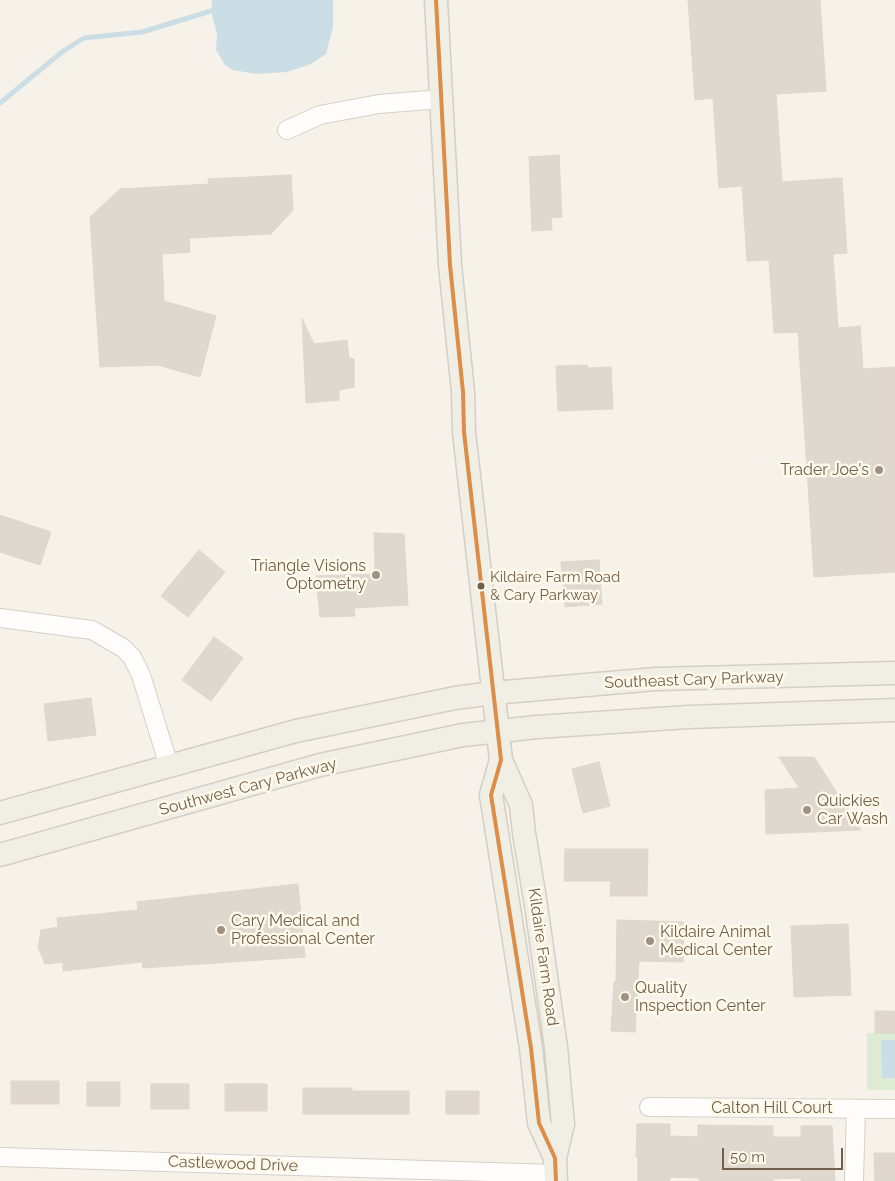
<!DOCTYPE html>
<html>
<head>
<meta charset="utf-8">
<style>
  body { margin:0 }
  #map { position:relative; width:895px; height:1181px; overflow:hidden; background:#f6f2e9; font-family:Raleway,sans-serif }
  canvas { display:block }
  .scale { position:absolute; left:722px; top:1148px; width:121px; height:22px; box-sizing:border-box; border:2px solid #715f4b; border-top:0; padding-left:6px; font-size:15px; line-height:18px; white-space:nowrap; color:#715f4b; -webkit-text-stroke:4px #fef9ea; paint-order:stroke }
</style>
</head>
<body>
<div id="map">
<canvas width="895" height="1181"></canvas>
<div class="scale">50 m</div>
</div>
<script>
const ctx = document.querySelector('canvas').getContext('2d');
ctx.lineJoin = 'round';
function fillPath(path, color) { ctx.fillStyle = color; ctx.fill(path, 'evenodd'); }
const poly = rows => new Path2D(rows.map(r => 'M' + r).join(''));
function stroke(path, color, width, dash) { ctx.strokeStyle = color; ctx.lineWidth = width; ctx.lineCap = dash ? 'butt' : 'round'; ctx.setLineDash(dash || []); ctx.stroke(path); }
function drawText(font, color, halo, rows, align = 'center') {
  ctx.font = font + ' Raleway,sans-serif'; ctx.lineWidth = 5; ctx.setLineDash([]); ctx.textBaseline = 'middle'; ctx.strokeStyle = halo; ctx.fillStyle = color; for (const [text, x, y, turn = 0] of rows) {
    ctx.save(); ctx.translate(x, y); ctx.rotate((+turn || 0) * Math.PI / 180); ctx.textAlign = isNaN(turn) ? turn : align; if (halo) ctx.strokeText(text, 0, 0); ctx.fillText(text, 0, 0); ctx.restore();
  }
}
fillPath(poly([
  [867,1033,895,1033,895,1090,867,1090]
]), '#dfecd4');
fillPath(poly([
  [212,0,333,0,333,27,326,54,311,64,287,72,256,74,233,70,225,65,216,50,217,35,211,11],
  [881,1040,895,1040,895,1078,882,1078]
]), '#ccdee5');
stroke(poly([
  [0,103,62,52,84,38,142,32,211,11]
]), '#ccdee5', 5);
const building = poly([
  [688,0,820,0,826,91,776,94,782,182,842,178,847,253,833,254,838,328,860,326,863,369,895,367,895,572,814,577,798,332,774,333,769,260,747,261,742,186,719,188,713,98,695,100,688,0],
  [559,155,562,217,551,218,552,230,532,231,529,157,559,155],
  [291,175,293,210,271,234,189,238,190,252,162,254,164,301,216,316,200,377,158,365,100,367,90,217,120,189,209,184,208,179,291,175],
  [302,319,314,344,347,340,349,358,354,359,354,387,339,390,339,400,306,403,302,319],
  [587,365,587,368,611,367,613,409,558,411,556,366,587,365],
  [0,515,51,532,40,565,0,552,0,515],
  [374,533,404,534,408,605,354,608,355,616,320,617,316,576,375,574,374,533],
  [199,550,225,572,188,617,161,596,199,550],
  [599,560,602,604,565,607,561,562,599,560],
  [214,637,243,658,211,701,182,680,214,637],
  [91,698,96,735,48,741,44,704,91,698],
  [779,757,814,757,861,830,766,834,765,790,799,788,779,757],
  [599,762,610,806,583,813,572,769,599,762],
  [565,849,648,849,647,896,610,896,611,881,564,881,565,849],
  [298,884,305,957,143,968,142,962,63,971,63,962,45,964,38,947,41,930,58,927,57,918,138,910,137,902,298,884],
  [617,920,684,922,683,962,639,961,635,1032,611,1031,614,982,616,982,617,920],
  [848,924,851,995,794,997,791,926,848,924],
  [875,1011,895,1011,895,1033,875,1033,875,1011],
  [11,1081,59,1081,59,1104,11,1104,11,1081],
  [87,1082,120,1082,120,1106,87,1106,87,1082],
  [151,1084,189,1084,189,1109,151,1109,151,1084],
  [225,1084,267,1084,267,1111,225,1111,225,1084],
  [303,1088,352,1088,352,1091,409,1091,409,1114,303,1114,303,1088],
  [446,1091,479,1091,479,1114,446,1114,446,1091],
  [637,1124,670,1124,670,1136,698,1137,698,1125,773,1126,773,1137,801,1137,801,1126,832,1126,835,1181,801,1181,801,1178,773,1179,773,1181,699,1181,699,1178,670,1177,670,1181,638,1181,638,1157,636,1157,637,1124],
  [874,1153,895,1153,895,1181,875,1181,874,1153]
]);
fillPath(building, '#dfd8cf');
stroke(building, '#ded6cb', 1);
const minor = poly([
  [287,130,320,115,379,104,441,99],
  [0,618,92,630,123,648,132,657,141,675,169,766],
  [649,1107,895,1109],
  [0,1157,556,1174],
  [854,1181,856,1109]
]);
const major = poly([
  [436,0,450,265,463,392,464,432,501,760,521,805,524,833,536,905,556,1047,563,1124,555,1158,556,1181],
  [501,760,491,795,531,1048,539,1123,555,1158],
  [0,813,296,731,455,698,493,693,656,679,895,673],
  [0,855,320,765,463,735,537,727,689,717,895,710]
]);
stroke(minor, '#d5cfc7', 20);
stroke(major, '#d4cec5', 25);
stroke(minor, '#fefdfc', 18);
stroke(major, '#f1efe5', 22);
stroke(poly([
  [436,0,450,265,463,392,464,432,501,760,491,795,531,1048,539,1123,555,1158,556,1181]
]), '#dd8d48', 4);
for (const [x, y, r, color] of [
  [879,470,5,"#a09282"],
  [376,575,5,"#a09282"],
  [481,586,4.5,"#715f4b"],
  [807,810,5,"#a09282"],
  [221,930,5,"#a09282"],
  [650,941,5,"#a09282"],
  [625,997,5,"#a09282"]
]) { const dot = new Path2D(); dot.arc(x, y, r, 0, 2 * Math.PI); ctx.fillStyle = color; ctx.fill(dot); stroke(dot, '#fef9ea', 2); }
drawText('15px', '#715f4b', '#fef9ea', [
  ["Kildaire Farm Road",490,577],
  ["& Cary Parkway",490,595]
], 'left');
drawText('16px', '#715f4b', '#fef9ea', [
  ["Trader Joe's",869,470,"right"],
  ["Triangle Visions",366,566,"right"],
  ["Optometry",366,584,"right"],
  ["Quickies",817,801],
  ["Car Wash",817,819],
  ["Cary Medical and",231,921],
  ["Professional Center",231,939],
  ["Kildaire Animal",660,932],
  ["Medical Center",660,950],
  ["Quality",635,988],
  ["Inspection Center",635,1006]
], 'left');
drawText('16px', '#715f4b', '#fef9ea', [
  ["Southeast Cary Parkway",694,680,-2],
  ["Southwest Cary Parkway",248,787,-15],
  ["Kildaire Farm Road",543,957,82],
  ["Calton Hill Court",772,1108],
  ["Castlewood Drive",233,1164,2]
]);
</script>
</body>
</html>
